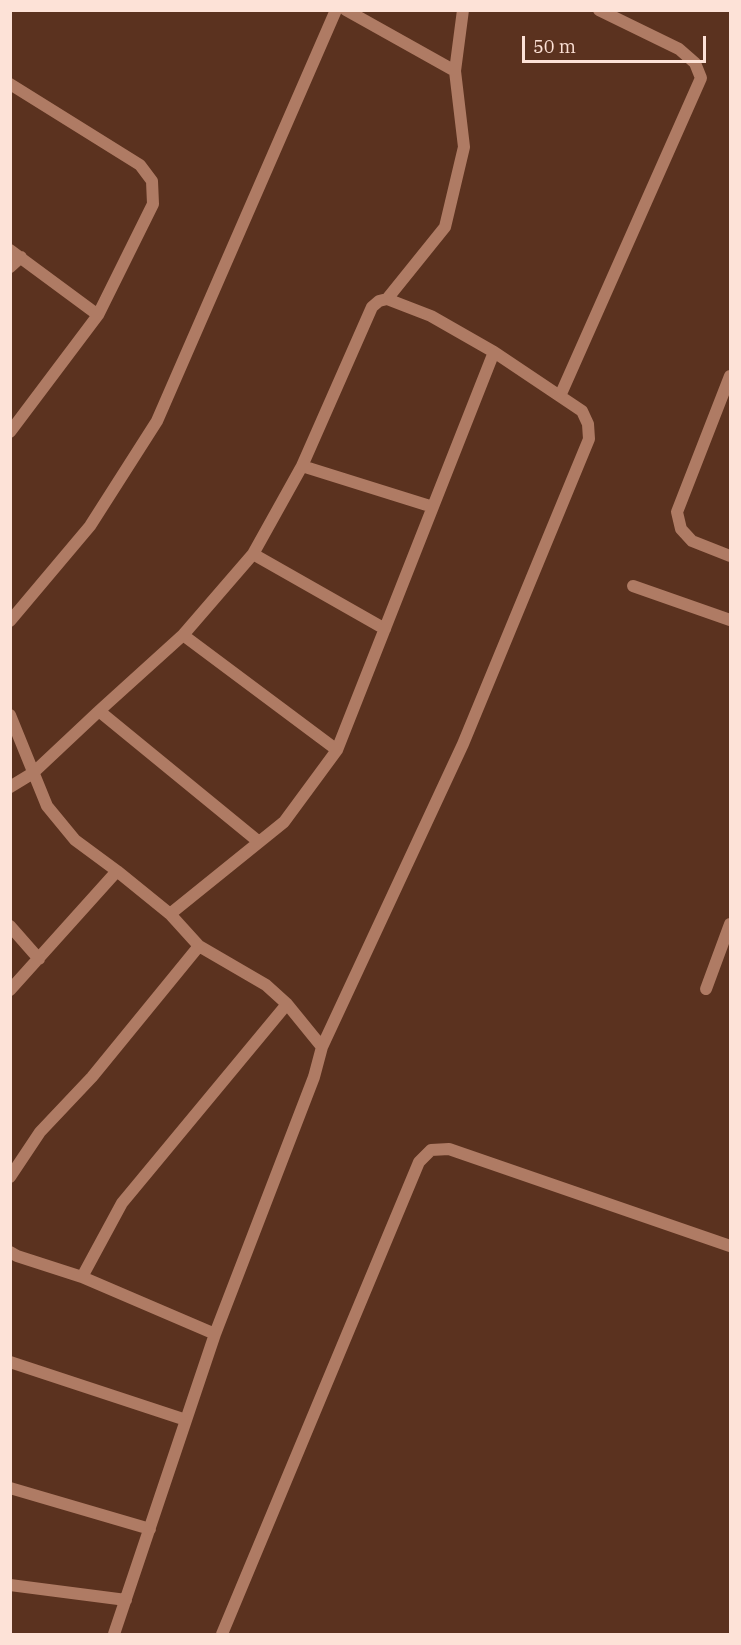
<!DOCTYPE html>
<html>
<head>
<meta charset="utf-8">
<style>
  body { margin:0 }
  #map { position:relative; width:741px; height:1645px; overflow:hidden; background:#5b321f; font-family:"IBM Plex Serif",serif }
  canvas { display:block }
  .frame { position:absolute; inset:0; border:12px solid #fde2d7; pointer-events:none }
  .scale { position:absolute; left:522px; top:36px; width:184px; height:27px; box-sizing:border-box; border:3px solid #fde2d7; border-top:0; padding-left:8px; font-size:18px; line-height:21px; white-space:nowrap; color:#fde2d7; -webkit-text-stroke:4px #5b321f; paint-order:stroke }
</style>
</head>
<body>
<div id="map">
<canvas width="741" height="1645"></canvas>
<div class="frame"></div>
<div class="scale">50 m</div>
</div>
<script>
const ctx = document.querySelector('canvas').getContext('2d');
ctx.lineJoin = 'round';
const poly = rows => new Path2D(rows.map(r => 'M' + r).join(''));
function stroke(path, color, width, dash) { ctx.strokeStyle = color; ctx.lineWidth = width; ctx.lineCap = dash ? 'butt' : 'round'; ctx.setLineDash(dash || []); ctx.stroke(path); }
stroke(poly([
  [730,376,677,512,681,529,692,541,730,556],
  [633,586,730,620],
  [706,989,730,924],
  [222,1634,419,1162,431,1150,449,1149,730,1246]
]), '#af7b64', 12);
stroke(poly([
  [346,10,455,71],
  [10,84,140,165,152,181,153,204,98,315,10,432],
  [10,250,98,315],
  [10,267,21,257],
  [560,396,701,78,695,63,679,49,599,10],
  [302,466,433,507],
  [253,554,385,629],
  [10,621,90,526,157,421,336,10],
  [183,635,337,750],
  [99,711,259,842],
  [10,715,47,806,75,840,117,871,170,914,199,946,266,985,287,1004,322,1047,314,1077,215,1334,114,1634],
  [10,787,33,773,99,711,183,635,253,554,302,466,372,307,379,301,387,299],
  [170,914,284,822,337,750,494,352],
  [10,926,39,959],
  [10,990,117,871],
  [322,1047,463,744,589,439,588,424,582,411,494,352,431,316,387,299,445,227,464,147,455,71,463,10],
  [10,1177,40,1132,92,1077,199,946],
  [10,1252,17,1256,82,1277,215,1334],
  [82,1277,122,1203,287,1004],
  [10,1362,186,1420],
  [10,1488,150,1529],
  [10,1585,126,1600]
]), '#af7b64', 12);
</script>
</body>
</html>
